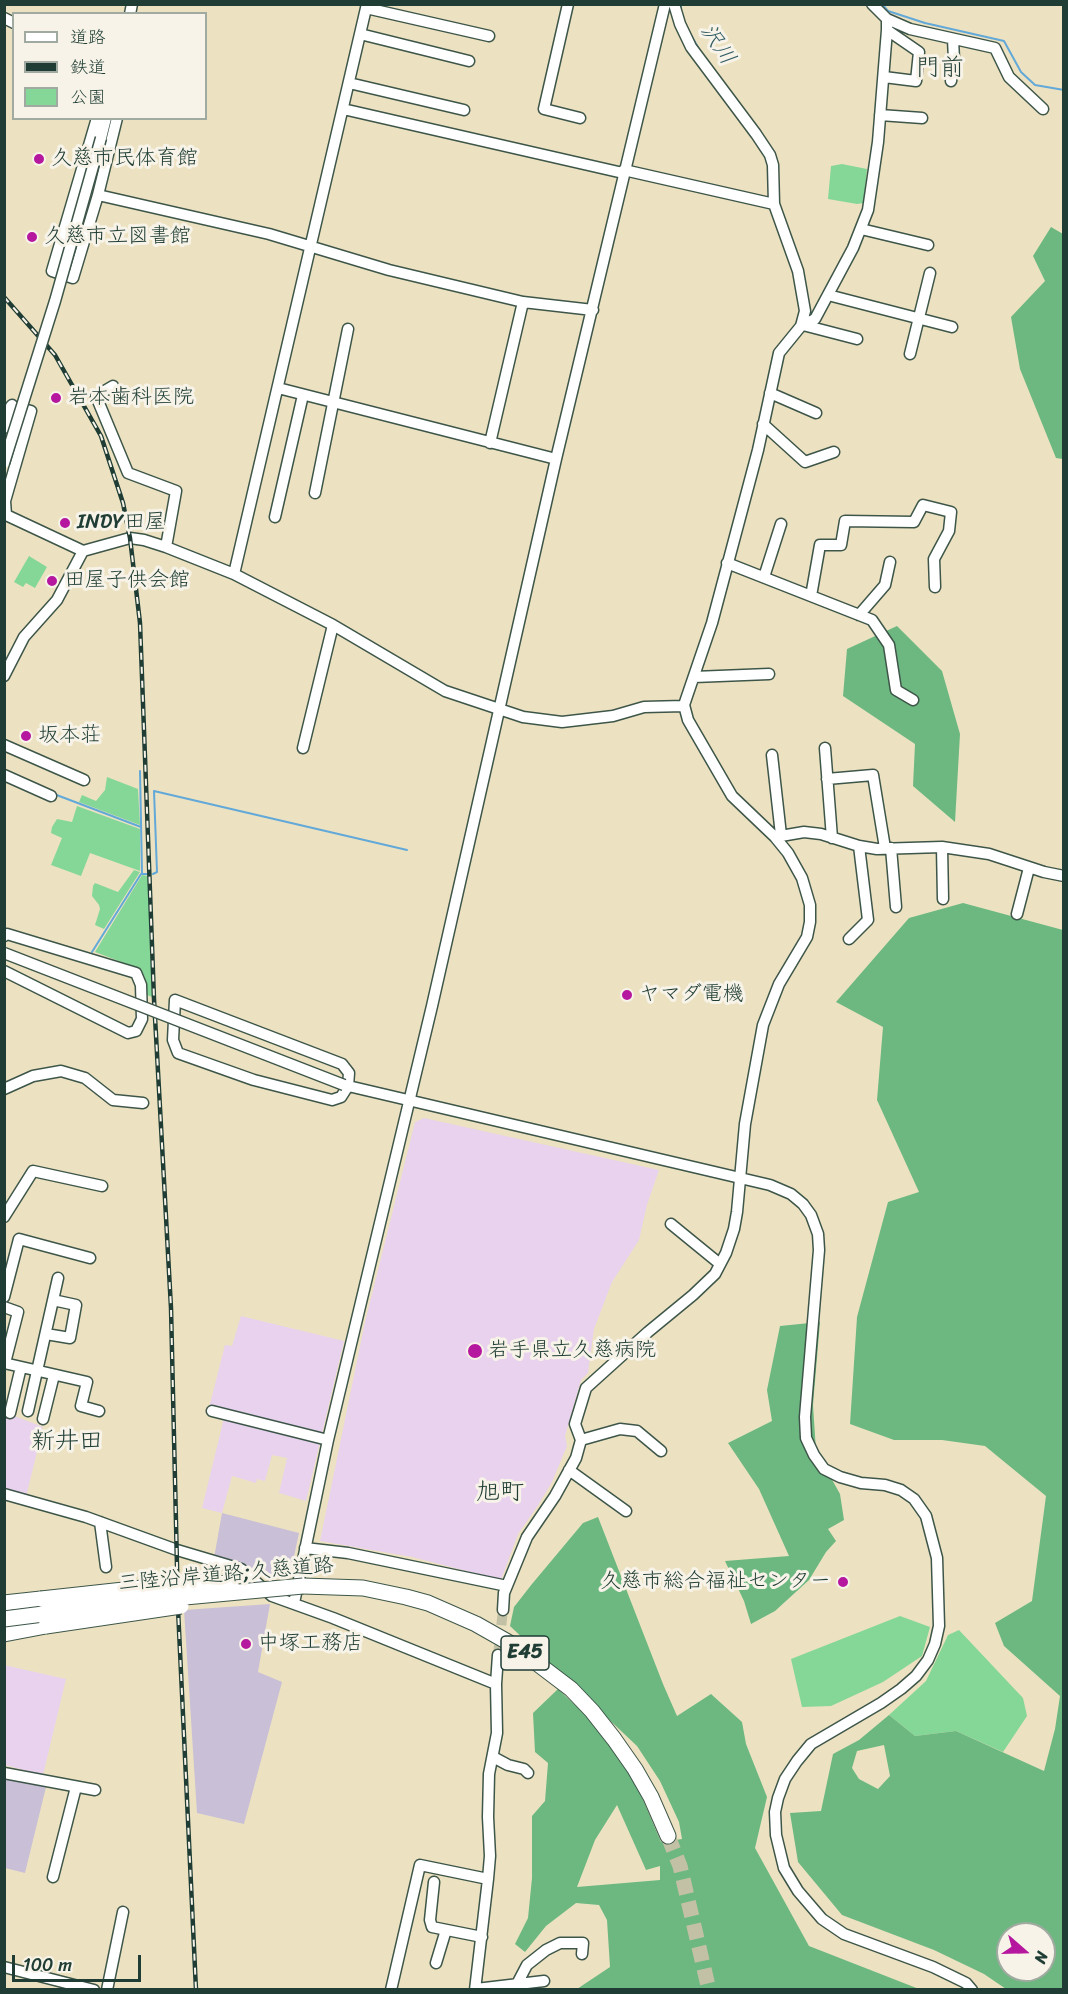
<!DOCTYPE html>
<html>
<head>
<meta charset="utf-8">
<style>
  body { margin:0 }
  #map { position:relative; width:1068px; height:1994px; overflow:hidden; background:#ece2c1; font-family:Sriracha,"Klee One",sans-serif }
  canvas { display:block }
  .frame { position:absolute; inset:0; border:6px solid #1f3d34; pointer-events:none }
  .legend { position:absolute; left:12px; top:12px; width:195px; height:108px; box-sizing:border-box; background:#f7f3e8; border:2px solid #a1aaa0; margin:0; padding:8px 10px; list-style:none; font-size:18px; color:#1f3d34 }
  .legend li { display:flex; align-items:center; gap:12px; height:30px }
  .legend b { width:30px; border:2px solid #a1aaa0 }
  .north { position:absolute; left:996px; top:1922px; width:60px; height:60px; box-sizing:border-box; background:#f7f3e8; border:2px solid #a1aaa0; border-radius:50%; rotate:110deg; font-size:16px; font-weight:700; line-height:24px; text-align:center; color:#1f3d34 }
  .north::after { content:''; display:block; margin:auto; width:21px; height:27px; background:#b5179e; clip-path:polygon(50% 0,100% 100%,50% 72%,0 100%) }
  .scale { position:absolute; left:12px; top:1955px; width:129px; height:27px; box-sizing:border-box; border:3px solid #1f3d34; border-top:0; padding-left:8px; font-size:18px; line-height:21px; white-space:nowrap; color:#1f3d34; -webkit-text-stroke:4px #f7f3e8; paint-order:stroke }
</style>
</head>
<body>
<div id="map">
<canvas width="1068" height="1994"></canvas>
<div class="frame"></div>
<ul class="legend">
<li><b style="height:8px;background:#fff"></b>道路</li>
<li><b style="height:8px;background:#1f3d34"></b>鉄道</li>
<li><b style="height:16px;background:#85d798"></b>公園</li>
</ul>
<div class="north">N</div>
<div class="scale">100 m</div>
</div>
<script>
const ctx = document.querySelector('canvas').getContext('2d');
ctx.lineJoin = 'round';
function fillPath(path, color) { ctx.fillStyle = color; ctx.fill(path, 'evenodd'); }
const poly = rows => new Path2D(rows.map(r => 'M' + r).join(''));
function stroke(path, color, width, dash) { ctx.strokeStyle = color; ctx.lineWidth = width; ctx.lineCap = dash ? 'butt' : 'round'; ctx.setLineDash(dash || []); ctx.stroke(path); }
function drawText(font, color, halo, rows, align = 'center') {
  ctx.font = font + ' Sriracha,"Klee One",sans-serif'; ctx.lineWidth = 6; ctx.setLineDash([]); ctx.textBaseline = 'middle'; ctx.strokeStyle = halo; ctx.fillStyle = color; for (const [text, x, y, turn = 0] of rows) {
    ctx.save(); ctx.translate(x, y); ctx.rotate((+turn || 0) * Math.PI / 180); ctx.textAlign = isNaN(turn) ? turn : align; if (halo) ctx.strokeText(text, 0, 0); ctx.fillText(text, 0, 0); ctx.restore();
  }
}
fillPath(poly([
  [424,1118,659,1170,647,1205,639,1240,612,1282,594,1329,588,1373,581,1380,565,1436,567,1446,552,1482,537,1507,518,1534,501,1580,412,1557,320,1541,365,1322,415,1122],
  [241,1316,344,1341,306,1501,279,1493,287,1458,272,1455,265,1481,257,1479,256,1483,232,1476,222,1513,202,1508,224,1418,209,1408,225,1345,232,1346],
  [4,1412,43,1427,26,1497,5,1491],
  [4,1665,66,1679,43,1775,5,1765]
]), '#e8d2ee');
fillPath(poly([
  [222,1513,299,1533,290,1575,251,1575,214,1558],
  [270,1604,258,1672,282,1682,244,1824,197,1813,184,1610],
  [4,1778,46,1787,25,1873,5,1868]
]), '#c9bfd7');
fillPath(poly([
  [842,164,867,169,864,203,857,204,828,199,831,166],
  [29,556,47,567,35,588,26,583,23,587,14,582],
  [107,777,138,789,140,825,79,802,82,795,96,801,105,790],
  [77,806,140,829,140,871,90,853,81,876,51,865,62,838,51,833,52,827,57,819,72,822],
  [134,870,140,872,104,929,95,925,100,909,99,905,92,896,93,886,95,883,118,892],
  [142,875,148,876,152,997,147,995,146,982,144,976,137,968,95,952],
  [900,1616,930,1627,922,1656,883,1682,831,1706,802,1707,791,1659],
  [959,1630,1023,1698,1027,1716,1003,1752,956,1731,915,1736,889,1715,926,1681,948,1635]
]), '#85d798');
fillPath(poly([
  [1051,227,1063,234,1063,459,1056,458,1020,369,1011,317,1045,281,1033,256],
  [897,626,942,671,960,734,955,822,913,786,915,744,843,696,847,649],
  [963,903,1063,930,1063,1989,1006,1989,984,1974,934,1950,842,1915,798,1862,790,1813,821,1811,833,1754,859,1740,889,1715,915,1736,956,1731,1044,1771,1055,1729,1060,1696,1004,1646,995,1623,1032,1601,1046,1496,985,1446,942,1440,894,1440,850,1424,857,1317,888,1202,919,1192,877,1100,883,1027,836,1002,909,918],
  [884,1745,890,1776,878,1789,859,1779,852,1768,857,1751],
  [1008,1934,1044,1934,1044,1970,1008,1970],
  [820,1322,813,1405,816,1451,840,1494,844,1520,828,1529,836,1541,826,1552,809,1580,775,1611,751,1624,744,1601,725,1561,789,1556,759,1489,728,1443,772,1421,767,1390,780,1326],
  [598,1517,663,1684,677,1716,711,1694,742,1722,746,1744,767,1797,755,1848,809,1946,919,1989,577,1989,610,1967,607,1920,599,1905,576,1903,546,1926,525,1952,515,1944,528,1918,532,1878,532,1816,545,1801,548,1763,535,1752,533,1713,558,1689,603,1732,638,1788,661,1842,682,1839,679,1822,660,1781,637,1746,510,1626,514,1607,532,1584,583,1523],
  [617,1805,646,1870,660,1866,660,1880,577,1887,595,1840]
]), '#6cb880');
stroke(poly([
  [681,4,681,11],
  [882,4,888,11,925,23,1004,41,1021,72,1035,85,1064,90],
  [691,35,700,51],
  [731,92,736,99],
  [140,771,142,874],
  [54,794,141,827],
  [153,874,157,872,154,791,407,850],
  [92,952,141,874,148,874]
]), '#62a8d8', 2);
stroke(poly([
  [498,1655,503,1610]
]), '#c3c1a5', 10, [10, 5]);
stroke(poly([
  [668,1836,680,1866,709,1990]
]), '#c3c1a5', 15, [15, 8]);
const minor = poly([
  [568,4,544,109,580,118],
  [366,8,489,36],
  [130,14,132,4],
  [4,18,14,23],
  [887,19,910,29,995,48,1009,77,1043,109],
  [360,34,469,61],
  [884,77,916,81,919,52,887,30],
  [951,81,954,60,953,39],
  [349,83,464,110],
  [343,109,623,173],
  [880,115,922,118],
  [97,118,52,271,73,278,98,195,117,118],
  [101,138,106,118],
  [624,170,774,204],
  [98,195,269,234,389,270,523,302,593,310],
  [861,229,928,245],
  [828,295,952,327],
  [803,325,857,339],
  [801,326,815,319,853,248,868,210,878,142,887,30,887,19,872,4],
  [910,354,930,273],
  [113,386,96,396,128,473,176,491,166,547],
  [278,388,556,459],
  [770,393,816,413],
  [763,424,805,462,834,452],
  [4,428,12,405],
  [490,443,523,302],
  [315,493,348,329],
  [4,514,83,551,130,538,144,540,166,547,234,574,333,625,445,691,523,717,562,722,613,716,644,707,684,706],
  [6,515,5,501,31,411,11,406],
  [275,517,303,395],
  [727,563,872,620,889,645,896,690,913,700],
  [234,574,367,4],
  [764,577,781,524],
  [811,596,820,545,841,545,845,521,914,522,923,505,951,512,949,531,934,559,935,587],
  [859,615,885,585,890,562],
  [4,676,24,637,57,600,83,551],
  [694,677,769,674],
  [4,745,84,780],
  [303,748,333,625],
  [825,748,832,838],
  [772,755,781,835],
  [4,775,51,796],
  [827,779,873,775,885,848],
  [775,837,804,832,821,834,859,846,877,849,942,847,989,854,1044,872,1064,876],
  [942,847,943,899],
  [891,848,896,907],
  [1017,914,1029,868],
  [4,936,7,934,136,973,141,985,142,1019,136,1031,128,1033,4,971],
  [849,939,868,920,859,846],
  [175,1000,342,1064,349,1073,348,1086,341,1097,332,1100,254,1080,178,1053,173,1040,175,1000],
  [344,1085,770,1185,791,1194,803,1204,811,1215,818,1234,819,1250,805,1417,806,1438,814,1455,824,1469,840,1477,861,1483,885,1485,901,1490,914,1499,926,1516,937,1558,939,1626,935,1644,928,1660,916,1676,901,1689,881,1703,811,1744,797,1761,785,1779,778,1798,775,1812,776,1835,784,1868,798,1891,822,1919,844,1934,933,1967,966,1983,972,1990],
  [4,1089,33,1076,61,1071,85,1078,113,1100,143,1103],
  [4,1217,33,1171,102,1186],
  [671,1224,720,1264],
  [4,1297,19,1239,90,1258],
  [4,1307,18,1312,5,1363],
  [46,1334,70,1338,76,1305,53,1300],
  [4,1363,87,1382,81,1406,99,1411],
  [28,1411,58,1278],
  [212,1411,328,1440],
  [10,1413,21,1367],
  [43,1419,54,1375],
  [581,1440,620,1429,637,1431,661,1451],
  [569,1470,626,1511],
  [4,1494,86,1517,177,1550,241,1569,272,1596,333,1618,496,1684],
  [100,1522,106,1567],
  [305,1548,348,1553,507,1586],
  [294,1603,328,1440,432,1006,556,459,665,4],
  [503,1610,504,1593,527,1537,555,1496,576,1458,581,1440,575,1424,586,1388,648,1332,693,1295,715,1274,726,1253,734,1229,737,1212,745,1124,763,1025,779,984,807,937,810,922,810,905,802,878,788,853,775,837,732,796,688,720,684,705,712,623,758,450,779,353,801,326,805,311,798,271,774,204,773,165,770,155,756,134,691,47,680,24,674,4],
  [493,1757,508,1765,524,1769,528,1773],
  [4,1773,95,1790],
  [53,1877,76,1787],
  [434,1882,430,1920,432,1927,482,1937],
  [436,1963,446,1930],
  [4,1967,94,1990],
  [517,1984,527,1965,546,1950,560,1943,583,1943,582,1954],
  [476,1989,544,1981],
  [107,1990,123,1912],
  [391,1990,420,1865,488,1879],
  [475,1990,488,1879,490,1856,488,1817,489,1774,497,1733,496,1684,498,1655]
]);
const highway = poly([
  [303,1586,363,1588,406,1597,428,1603,476,1624,513,1645,571,1689,592,1711,614,1739,635,1769,651,1797,668,1836],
  [4,1603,41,1599],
  [4,1634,46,1626]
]);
stroke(minor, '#3e5649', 13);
stroke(highway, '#3e5649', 17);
stroke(minor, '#fff', 10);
stroke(highway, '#fff', 15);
const rail = poly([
  [4,297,55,355,101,436,123,503,130,538,140,623,154,999,171,1308,178,1609,196,1990]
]);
stroke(rail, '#1f3d34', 4.5);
stroke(rail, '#f7f3e8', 2, [7]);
const minorBridge = poly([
  [4,463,55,301,101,138],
  [4,953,344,1085]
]);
const highwayBridge = poly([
  [41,1599,197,1582,231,1584],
  [4,1619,153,1600,303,1586],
  [46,1626,181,1606]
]);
stroke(minorBridge, '#3e5649', 13, []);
stroke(highwayBridge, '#3e5649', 17, []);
stroke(minorBridge, '#fff', 10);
stroke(highwayBridge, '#fff', 15);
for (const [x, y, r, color] of [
  [39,159,6,"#b5179e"],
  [32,237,6,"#b5179e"],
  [56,398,6,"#b5179e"],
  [65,523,6,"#b5179e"],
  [52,581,6,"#b5179e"],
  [26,736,6,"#b5179e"],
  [627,995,6,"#b5179e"],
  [475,1351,8,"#b5179e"],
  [843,1582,6,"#b5179e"],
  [246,1644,6,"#b5179e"]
]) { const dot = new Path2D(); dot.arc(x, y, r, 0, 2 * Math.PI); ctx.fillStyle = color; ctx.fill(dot); stroke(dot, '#f7f3e8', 2); }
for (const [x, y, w] of [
  [525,1653,48]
]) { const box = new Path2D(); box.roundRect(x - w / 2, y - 17, w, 34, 4.5); ctx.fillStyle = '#f7f3e8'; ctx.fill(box); stroke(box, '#1f3d34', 1.5); }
drawText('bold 20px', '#1f3d34', null, [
  ["E45",525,1653]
]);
drawText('21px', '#1f3d34', '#f7f3e8', [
  ["久慈市民体育館",51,159],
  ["久慈市立図書館",44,237],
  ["岩本歯科医院",68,398],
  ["INDY田屋",77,523],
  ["田屋子供会館",64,581],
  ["坂本荘",38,736],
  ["ヤマダ電機",639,995],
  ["岩手県立久慈病院",488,1351],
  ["久慈市総合福祉センター",831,1582,"right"],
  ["中塚工務店",258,1644]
], 'left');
drawText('21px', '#1f3d34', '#f7f3e8', [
  ["三陸沿岸道路;久慈道路",226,1575,-5]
]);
drawText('italic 22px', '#335d65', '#f7f3e8', [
  ["沢川",717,45,56]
]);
drawText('24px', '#1f3d34', '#f7f3e8', [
  ["門前",940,69],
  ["新井田",67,1442],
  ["旭町",500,1493]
]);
</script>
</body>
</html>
